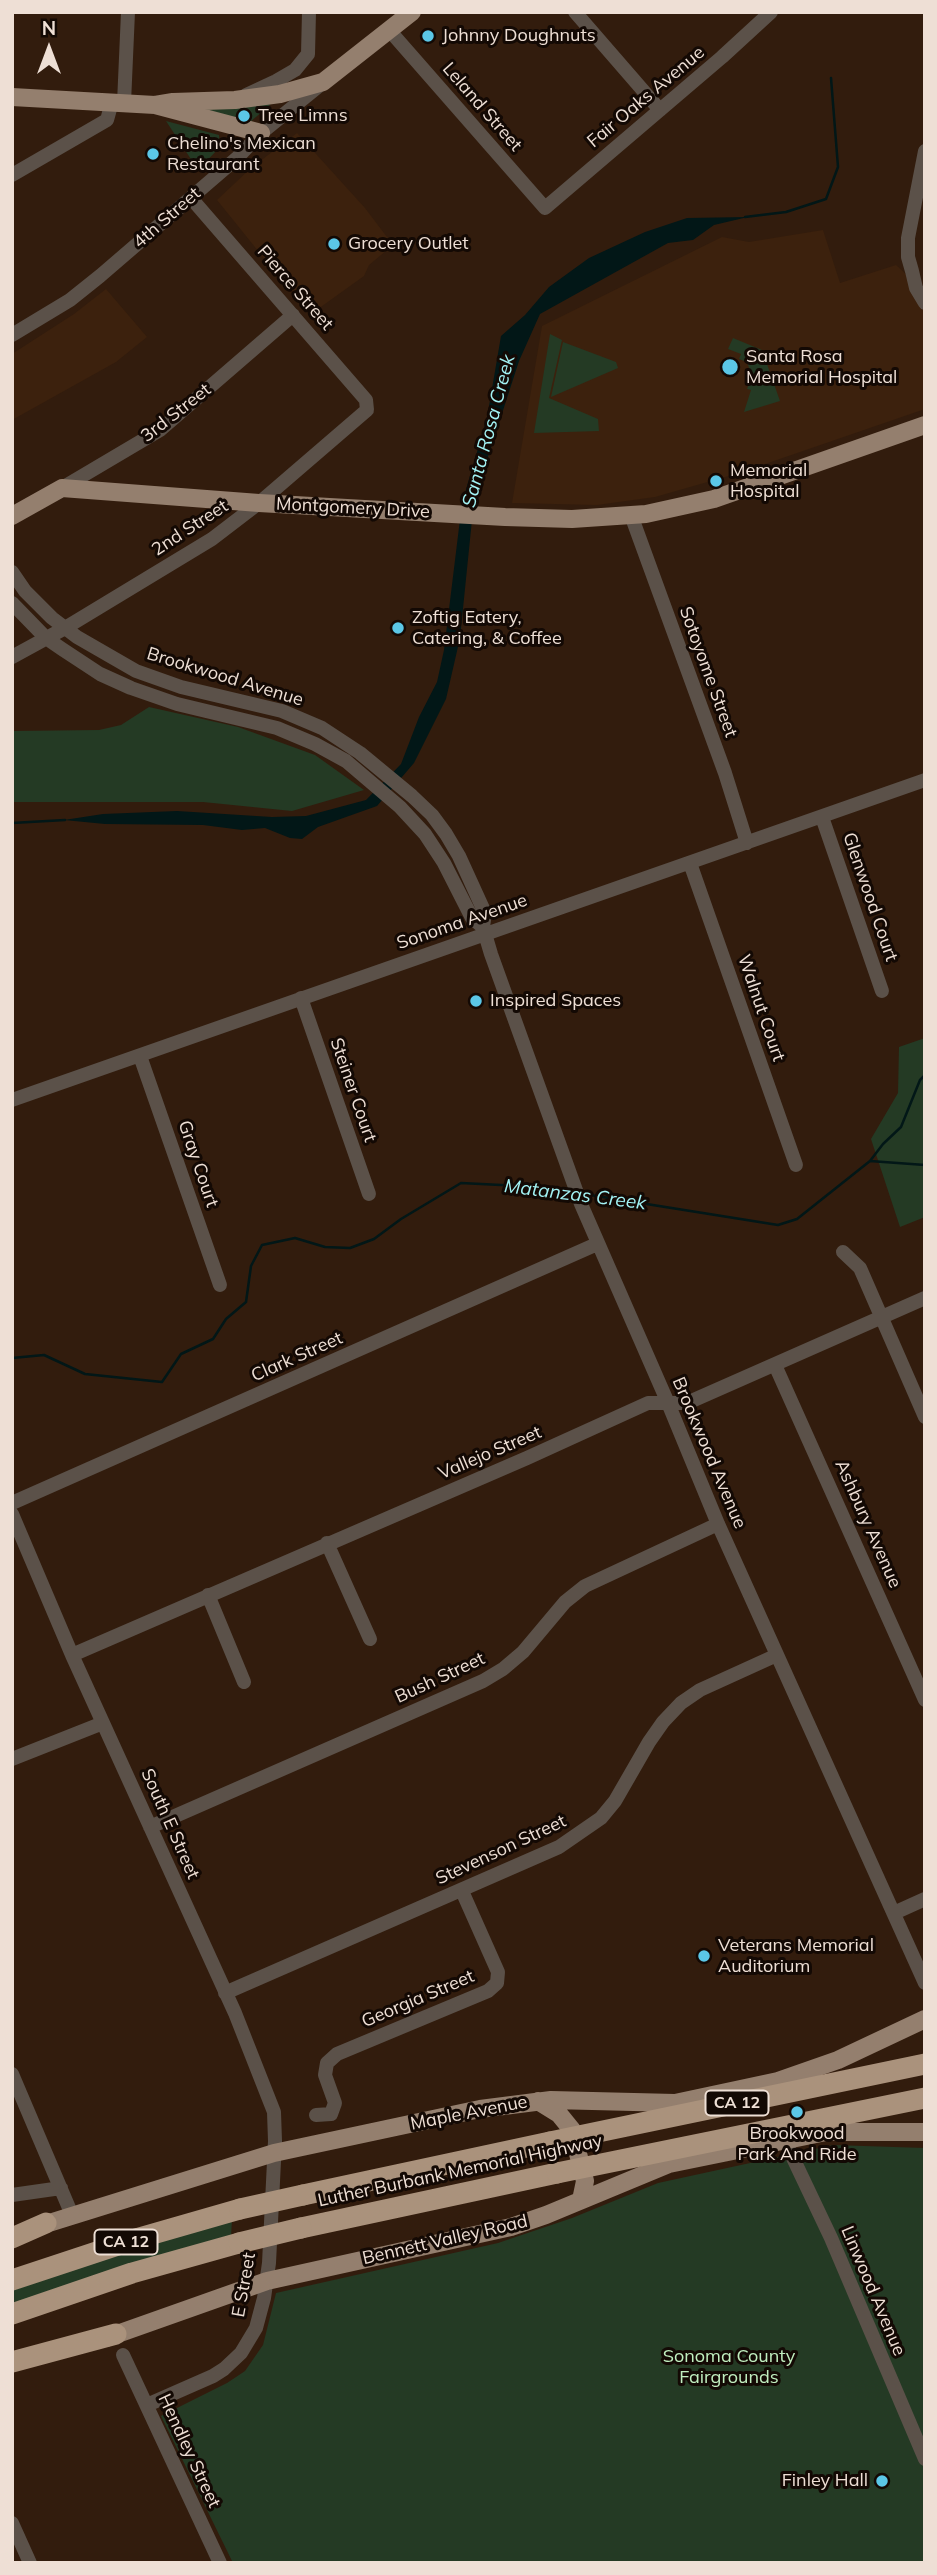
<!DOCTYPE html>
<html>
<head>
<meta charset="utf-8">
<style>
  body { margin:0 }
  #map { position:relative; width:937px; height:2575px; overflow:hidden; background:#321c0d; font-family:Mulish,sans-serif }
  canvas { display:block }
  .frame { position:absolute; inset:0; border:14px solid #eedfd5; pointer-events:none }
  .north { position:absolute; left:14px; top:14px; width:70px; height:70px; -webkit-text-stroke:5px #130904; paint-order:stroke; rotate:0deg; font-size:19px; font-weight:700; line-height:28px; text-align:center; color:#eedfd5 }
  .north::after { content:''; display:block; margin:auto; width:24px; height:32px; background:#eedfd5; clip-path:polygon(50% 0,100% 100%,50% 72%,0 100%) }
</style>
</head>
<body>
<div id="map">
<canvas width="937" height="2575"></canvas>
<div class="frame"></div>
<div class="north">N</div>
</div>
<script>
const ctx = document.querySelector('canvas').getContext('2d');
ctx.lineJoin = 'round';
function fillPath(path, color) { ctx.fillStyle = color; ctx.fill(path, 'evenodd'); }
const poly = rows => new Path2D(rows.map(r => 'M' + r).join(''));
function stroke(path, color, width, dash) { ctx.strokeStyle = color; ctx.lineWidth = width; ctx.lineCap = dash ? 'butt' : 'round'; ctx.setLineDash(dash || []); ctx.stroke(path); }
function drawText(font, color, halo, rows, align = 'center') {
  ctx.font = font + ' Mulish,sans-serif'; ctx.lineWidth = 6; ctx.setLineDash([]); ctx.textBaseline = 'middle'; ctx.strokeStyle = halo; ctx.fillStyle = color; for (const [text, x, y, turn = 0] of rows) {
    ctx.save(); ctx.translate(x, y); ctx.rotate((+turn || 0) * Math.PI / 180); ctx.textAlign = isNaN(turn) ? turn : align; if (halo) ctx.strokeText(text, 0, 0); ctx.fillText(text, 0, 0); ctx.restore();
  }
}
fillPath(poly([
  [297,133,365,208,393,245,369,265,364,276,311,314,300,303,217,200,251,168],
  [823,230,840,283,896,265,909,277,914,293,925,313,925,409,739,473,655,497,597,505,512,503,542,326,722,237,749,242],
  [106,289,147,337,116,362,12,420,12,354,74,314]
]), '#3c210d');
fillPath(poly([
  [279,97,249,123,190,110],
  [166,121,219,135,220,147,198,170],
  [550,334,562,340,549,398,598,419,599,431,534,433],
  [733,338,762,350,780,401,744,412,751,390,747,389,752,376,747,362,739,359,741,354,728,349],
  [563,342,616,362,618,368,551,397],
  [149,707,238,727,315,755,364,790,292,811,203,802,12,802,12,731,99,730,121,725],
  [925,1038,925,1217,900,1227,871,1139,898,1093,899,1047],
  [833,2145,925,2148,925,2563,233,2563,161,2416,227,2383,245,2371,263,2345,276,2293,498,2243,572,2218,658,2183],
  [232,2219,231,2237,12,2305,12,2288]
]), '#243a24');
fillPath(poly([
  [748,217,714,225,693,240,668,243,540,314,519,361,474,500,460,638,446,699,414,763,377,806,318,827,302,839,290,838,265,828,242,830,203,825,105,824,64,820,103,814,177,811,272,817,306,816,366,800,401,764,419,717,437,682,444,650,462,503,487,418,501,336,525,315,549,287,589,258,645,232,687,218]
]), '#021717');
stroke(poly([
  [745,217,786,212,826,199,838,167,831,78],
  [12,823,65,820],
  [870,1161,883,1144,901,1127,920,1080,925,1075],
  [584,1194,778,1225,797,1219,870,1161,925,1165],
  [12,1358,44,1355,85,1374,162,1382,181,1354,213,1339,226,1319,246,1302,251,1266,262,1245,295,1238,325,1247,350,1248,374,1239,401,1219,461,1183,541,1187,570,1193]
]), '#021717', 2.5);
stroke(poly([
  [575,12,660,110],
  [390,31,545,208,722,57,771,12],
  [246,95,276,81,295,70,308,54,309,12],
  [124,103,128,12],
  [925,151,908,238,908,257,912,271,916,288,925,303],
  [12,175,107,120,112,102],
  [12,335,70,300,100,276,237,158,261,133,320,85],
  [62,488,160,430,293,315],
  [631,515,725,773,747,843],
  [12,572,25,591,52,618,77,637,136,671,181,687,282,711,322,728,360,753,412,796,432,815,446,834,459,856,485,913,483,927,491,954,581,1204,668,1403,718,1524,925,1983],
  [12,603,46,638,62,649,100,674,131,688,177,704,277,728,315,744,346,761,400,807,425,834,444,863,472,918,483,927],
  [12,657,65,628,212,539,259,503,367,410,366,400,191,198],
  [822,817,882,991],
  [690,863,796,1165],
  [301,998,369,1194],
  [140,1056,220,1285],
  [12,1100,925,780],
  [843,1252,860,1268,925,1417],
  [775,1365,925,1700],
  [12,1503,597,1244],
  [12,1514,72,1655,235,2013,274,2112,275,2141,269,2263,264,2298,256,2328,241,2353,224,2369,213,2376,147,2405],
  [327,1543,370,1639],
  [208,1595,244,1682],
  [72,1655,527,1458,648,1403,687,1403,925,1298],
  [12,1759,103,1723],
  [150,1827,483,1681,503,1669,523,1652,565,1602,585,1586,718,1524],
  [894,1913,925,1899],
  [225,1993,559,1847,601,1818,615,1801,649,1742,663,1722,681,1703,700,1690,777,1655],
  [12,2074,72,2215],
  [316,2115,331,2114,335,2103,325,2075,327,2063,337,2054,488,1991,497,1983,498,1972,462,1891],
  [784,2139,831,2238,925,2459],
  [12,2195,61,2188],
  [123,2355,220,2563],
  [12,2523,30,2563]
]), '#5b5149', 14);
stroke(poly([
  [12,97,155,105,261,133],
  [155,105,173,102,235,100,280,94,323,82,412,12],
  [12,516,62,488,259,503,505,517,572,519,646,514,714,499,925,425],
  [538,2101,559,2114,572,2130,585,2181,581,2200],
  [33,2228,274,2153,480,2109,551,2100,675,2103,778,2081,838,2060,925,2019],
  [106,2338,267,2281,511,2227,546,2215,669,2164,826,2132,925,2132]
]), '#947f6e', 18);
stroke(poly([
  [303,2195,550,2142],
  [301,2228,557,2173],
  [12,2238,46,2223],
  [12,2280,139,2238,240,2209],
  [12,2314,132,2273,239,2243],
  [12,2362,116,2334]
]), '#aa927c', 21);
stroke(poly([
  [550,2142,925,2064],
  [557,2173,925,2098],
  [240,2209,303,2195],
  [239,2243,301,2228]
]), '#aa927c', 21);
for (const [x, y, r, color] of [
  [428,36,7,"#5bc7e7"],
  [244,116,7,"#5bc7e7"],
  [153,154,7,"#5bc7e7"],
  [334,244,7,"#5bc7e7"],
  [730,367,9,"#5bc7e7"],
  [716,481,7,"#5bc7e7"],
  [398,628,7,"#5bc7e7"],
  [476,1001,7,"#5bc7e7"],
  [704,1956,7,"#5bc7e7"],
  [797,2112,7,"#5bc7e7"],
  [882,2481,7,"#5bc7e7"]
]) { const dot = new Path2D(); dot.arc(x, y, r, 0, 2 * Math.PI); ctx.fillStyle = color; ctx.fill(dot); stroke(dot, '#130904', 2.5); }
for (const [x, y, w] of [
  [737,2103,63],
  [126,2242,63]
]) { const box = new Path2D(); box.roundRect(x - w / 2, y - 12.5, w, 25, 5); ctx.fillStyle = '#130904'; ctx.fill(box); stroke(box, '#eedfd5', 2); }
drawText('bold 16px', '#eedfd5', null, [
  ["CA 12",737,2103],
  ["CA 12",126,2242]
]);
drawText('18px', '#eedfd5', '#130904', [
  ["Johnny Doughnuts",442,36],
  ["Tree Limns",258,116],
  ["Chelino's Mexican",167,144],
  ["Restaurant",167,165],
  ["Grocery Outlet",348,244],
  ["Santa Rosa",746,357],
  ["Memorial Hospital",746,378],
  ["Memorial",730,471],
  ["Hospital",730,492],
  ["Zoftig Eatery,",412,618],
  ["Catering, & Coffee",412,639],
  ["Inspired Spaces",490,1001],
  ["Veterans Memorial",718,1946],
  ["Auditorium",718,1967],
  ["Brookwood",797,2134,"center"],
  ["Park And Ride",797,2155,"center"],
  ["Finley Hall",868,2481,"right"]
], 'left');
drawText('18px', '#eedfd5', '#130904', [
  ["Fair Oaks Avenue",646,97,-40],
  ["Leland Street",482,107,49],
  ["4th Street",167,218,-41],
  ["Pierce Street",295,288,49],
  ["3rd Street",176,413,-38],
  ["Montgomery Drive",353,508,3],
  ["2nd Street",190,528,-33],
  ["Sotoyome Street",708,672,70],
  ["Brookwood Avenue",225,677,17],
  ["Glenwood Court",870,897,71],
  ["Sonoma Avenue",462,922,-19],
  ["Walnut Court",761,1008,71],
  ["Steiner Court",353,1090,71],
  ["Gray Court",198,1164,71],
  ["Clark Street",297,1357,-24],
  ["Vallejo Street",490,1453,-23],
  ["Brookwood Avenue",709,1453,67],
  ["Ashbury Avenue",868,1524,66],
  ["Bush Street",440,1678,-25],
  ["South E Street",170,1824,66],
  ["Stevenson Street",501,1850,-25],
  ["Georgia Street",418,1999,-23],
  ["Maple Avenue",469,2113,-11],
  ["Luther Burbank Memorial Highway",460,2171,-12],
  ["Bennett Valley Road",445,2240,-13],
  ["E Street",244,2285,-80],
  ["Linwood Avenue",873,2291,67],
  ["Hendley Street",189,2451,65]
]);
drawText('18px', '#c0eebf', '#130904', [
  ["Sonoma County",729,2357],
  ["Fairgrounds",729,2378]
]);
drawText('italic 19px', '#a3f3f5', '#130904', [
  ["Santa Rosa Creek",489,431,-75],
  ["Matanzas Creek",575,1195,7]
]);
</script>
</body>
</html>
